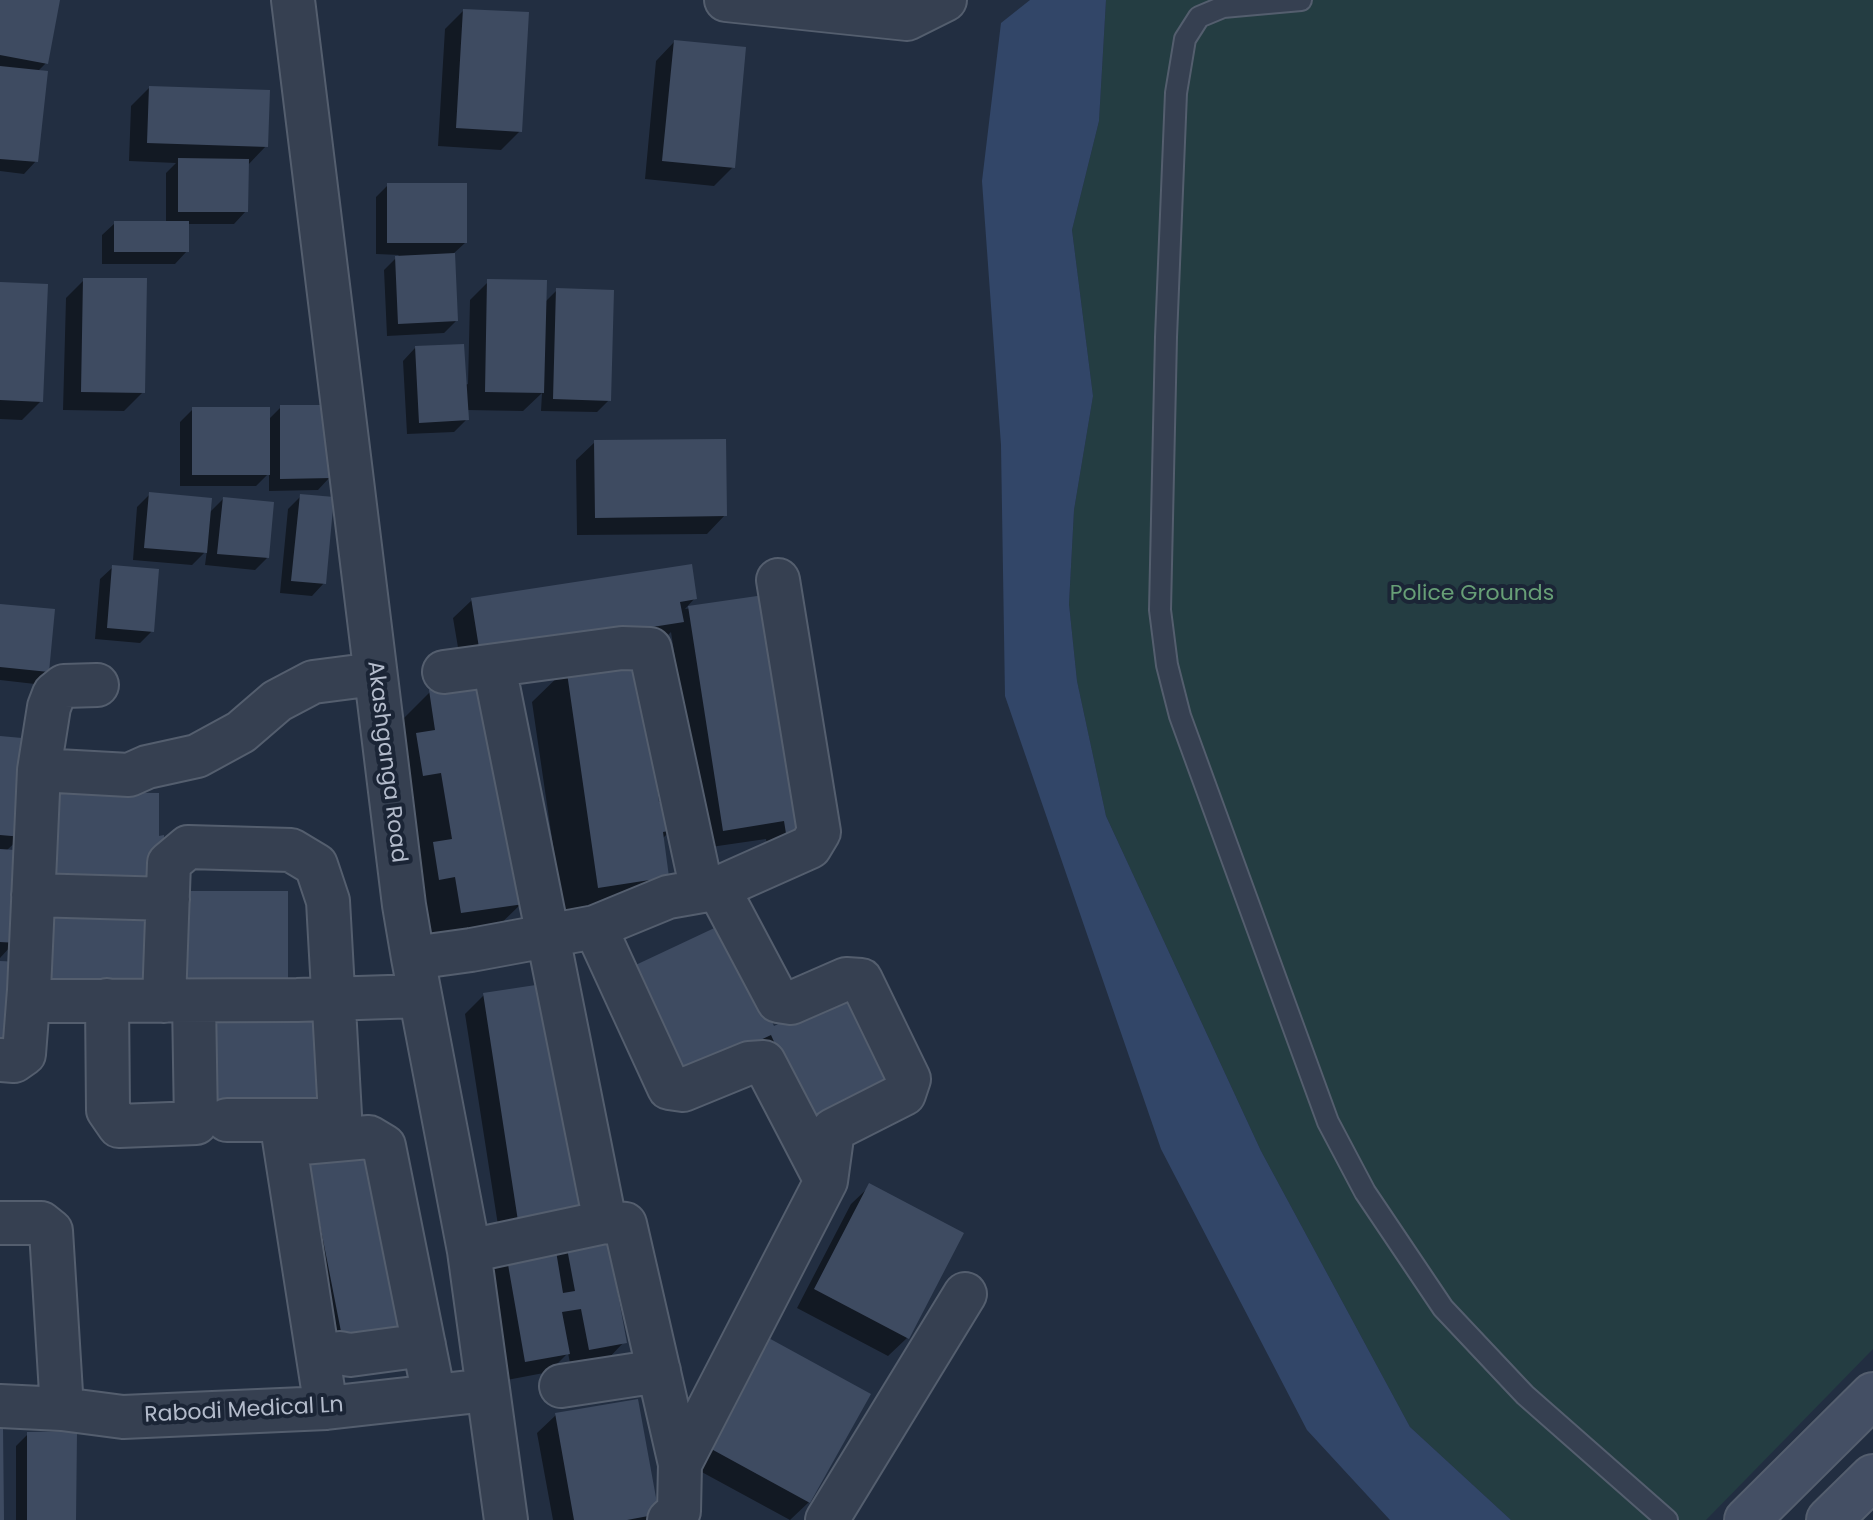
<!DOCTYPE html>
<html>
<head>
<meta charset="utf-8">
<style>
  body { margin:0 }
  canvas { display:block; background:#222e41 }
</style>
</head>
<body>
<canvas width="1873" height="1520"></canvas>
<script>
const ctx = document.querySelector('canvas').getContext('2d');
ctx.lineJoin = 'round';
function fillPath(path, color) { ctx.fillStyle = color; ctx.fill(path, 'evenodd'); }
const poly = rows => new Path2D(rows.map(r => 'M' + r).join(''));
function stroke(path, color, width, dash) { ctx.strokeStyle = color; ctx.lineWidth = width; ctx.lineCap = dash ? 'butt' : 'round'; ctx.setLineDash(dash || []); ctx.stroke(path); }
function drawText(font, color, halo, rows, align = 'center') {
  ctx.font = font + ' Poppins,sans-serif'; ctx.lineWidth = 8; ctx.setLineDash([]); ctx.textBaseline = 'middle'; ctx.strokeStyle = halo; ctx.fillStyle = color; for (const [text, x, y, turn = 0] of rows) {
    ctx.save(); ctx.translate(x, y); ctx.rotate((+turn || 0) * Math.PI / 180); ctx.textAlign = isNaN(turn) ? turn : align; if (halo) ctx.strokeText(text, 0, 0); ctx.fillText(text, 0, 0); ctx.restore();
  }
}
fillPath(poly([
  [1106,0,1873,0,1873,1349,1706,1520,1511,1520,1410,1427,1261,1151,1106,816,1077,681,1069,604,1074,510,1093,396,1072,230,1099,121]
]), '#243d42');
fillPath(poly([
  [1030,0,1106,0,1099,121,1072,230,1093,396,1074,510,1069,604,1077,681,1106,816,1261,1151,1410,1427,1511,1520,1390,1520,1307,1430,1161,1149,1005,696,1001,445,982,181,1001,23]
]), '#324668');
fillPath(poly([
  [0,0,58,0,46,63,37,72,36,161,24,174,0,171],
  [463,11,520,131,501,150,438,146,445,29],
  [674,42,733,167,714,186,645,179,656,61],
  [149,88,266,146,247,166,246,211,234,224,187,224,187,251,175,264,102,264,102,235,115,223,166,223,166,173,176,163,129,161,131,106],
  [388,185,465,243,453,254,456,321,444,333,387,336,384,270,399,255,376,254,376,197],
  [84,280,143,392,124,411,63,410,66,298],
  [488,282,544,303,557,290,609,400,597,412,541,411,542,393,523,411,466,410,467,419,454,432,407,434,403,361,415,348,465,385,468,384,470,300],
  [0,284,41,401,22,420,0,419],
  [281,407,330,477,318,490,269,491,269,473,256,486,180,486,180,422,193,409,268,420],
  [595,442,725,515,707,534,577,535,576,460],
  [150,494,208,514,223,499,267,558,255,570,205,565,207,550,192,565,133,560,137,507],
  [301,496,324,583,312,596,280,593,288,509],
  [113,567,152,631,140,643,95,639,100,579],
  [770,596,806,836,769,858,766,839,704,848,671,632,663,640,462,671,453,618,472,600,695,598,685,609],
  [0,606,47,671,35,684,0,680],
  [567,668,649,748,657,804,671,830,662,839,667,876,564,921,532,702],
  [430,692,522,903,487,937,427,946,396,726],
  [0,738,157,838,186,1029,33,922,0,958],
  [22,836,15,889,6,851],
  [626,971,773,1028,898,1083,746,1058,653,1102,602,996],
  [484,995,582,1210,500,1238,465,1014],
  [308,1160,403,1345,327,1370],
  [870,1186,907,1338,888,1356,797,1308,851,1204],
  [567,1245,624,1342,606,1361,571,1368,568,1353,549,1372,507,1380,488,1274,507,1255,555,1257],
  [747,1357,809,1502,790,1520,687,1464],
  [556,1415,657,1514,650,1520,553,1520,537,1433],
  [28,1434,74,1520,16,1520,16,1446]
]), '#0007');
fillPath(poly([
  [0,0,60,0,48,64,0,55],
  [463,9,529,12,522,132,456,128],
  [674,40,746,47,735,168,662,161],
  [0,66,48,71,38,162,0,159],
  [149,86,270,90,268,147,147,143],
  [178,158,249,159,248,212,178,212],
  [387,183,467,183,467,243,387,243],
  [114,221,189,221,189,252,114,252],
  [455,253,458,321,398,324,395,256],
  [83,278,147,278,145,393,81,392],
  [487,279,547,280,544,393,485,392],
  [0,282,48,284,43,402,0,400],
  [556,288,614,290,611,401,553,399],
  [464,344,469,420,419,423,415,346],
  [280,405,331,405,332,478,280,479],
  [192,407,270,407,270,475,192,475],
  [726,439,727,516,595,518,594,440],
  [149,492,212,498,207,553,144,548],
  [300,494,334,497,326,584,291,581],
  [223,497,274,502,269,558,217,554],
  [692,564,697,599,680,602,684,622,480,654,471,598],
  [112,565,159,569,154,632,107,628],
  [771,594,808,837,787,840,784,821,723,831,688,606],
  [0,604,55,609,49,672,0,667],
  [638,656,659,802,669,800,673,830,663,832,669,877,598,888,566,666],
  [490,681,524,904,461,913,455,877,439,880,433,842,452,839,441,773,423,776,416,733,435,730,429,690],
  [0,736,33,739,23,837,0,835],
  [44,792,159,793,159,836,164,835,163,864,155,893,43,892],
  [0,849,15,850,18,943,0,942],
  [175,891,288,891,288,992,175,992],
  [51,901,160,903,160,996,49,994],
  [725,923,774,1026,856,988,900,1083,811,1124,771,1035,677,1079,625,970],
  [0,961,21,962,18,1053,0,1053],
  [549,983,584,1210,518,1221,483,993],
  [204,1008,331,1010,330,1110,202,1108],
  [376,1146,405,1346,345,1352,307,1158],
  [869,1183,964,1233,909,1339,814,1289],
  [607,1236,627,1343,589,1350,581,1309,562,1312,570,1354,525,1362,506,1253,555,1245,563,1293,575,1291,566,1243],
  [765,1336,871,1394,810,1503,704,1445],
  [638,1399,659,1514,627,1520,574,1520,555,1413],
  [0,1427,3,1427,4,1520,0,1520],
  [77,1431,76,1520,27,1520,27,1432]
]), '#3e4b61');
const lane = poly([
  [1301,0,1223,7,1199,17,1185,39,1176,93,1166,337,1160,610,1167,665,1180,716,1328,1122,1365,1192,1443,1308,1525,1395,1667,1520]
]);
const street = poly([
  [293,0,404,905,413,958,469,1251,506,1520],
  [726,0,907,19,945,0],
  [494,666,605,1222,625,1224,680,1464,679,1511,669,1520],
  [97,685,64,686,54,694,49,707,39,770,29,990,37,1001,297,1000,420,996],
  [39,770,129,775,147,767,197,756,241,732,277,701,313,682,375,674],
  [702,891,718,888,810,847,819,832,778,580],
  [33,895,168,899],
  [595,927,669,1088,683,1090,749,1063,764,1062,826,1181],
  [413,958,471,950,595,927,668,897,702,891,650,649,622,648,444,672],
  [107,1000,108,1110,119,1126,196,1123,194,1001],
  [164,1001,169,863,188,847,291,850,316,865,328,901,340,1115,332,1120,227,1120],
  [0,1060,14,1061,24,1054,29,990],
  [281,1120,326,1408],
  [302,1143,369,1137,384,1146,434,1396],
  [0,1223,41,1223,51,1231,62,1409],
  [469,1251,605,1222],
  [318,1356,340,1353,350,1355,424,1345],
  [561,1386,659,1371],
  [0,1406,62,1409,123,1417,326,1408,487,1390],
  [680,1464,826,1181,833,1130,904,1094,909,1079,861,980,846,979,791,1003,778,1001,718,888],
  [827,1520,965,1294]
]);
const secondary = poly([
  [1747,1520,1873,1395],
  [1829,1520,1873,1477]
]);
stroke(lane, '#545e6e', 24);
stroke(street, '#545e6e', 46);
stroke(secondary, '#545e6e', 48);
stroke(lane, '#364051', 20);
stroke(street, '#364051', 42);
stroke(secondary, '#444f64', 44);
drawText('22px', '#679f76', '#1b2536', [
  ["Police Grounds",1472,594]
]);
drawText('22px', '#b3bbcb', '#1b2536', [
  ["Akashganga Road",386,762,83],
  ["Rabodi Medical Ln",244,1411,-3]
]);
</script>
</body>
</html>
